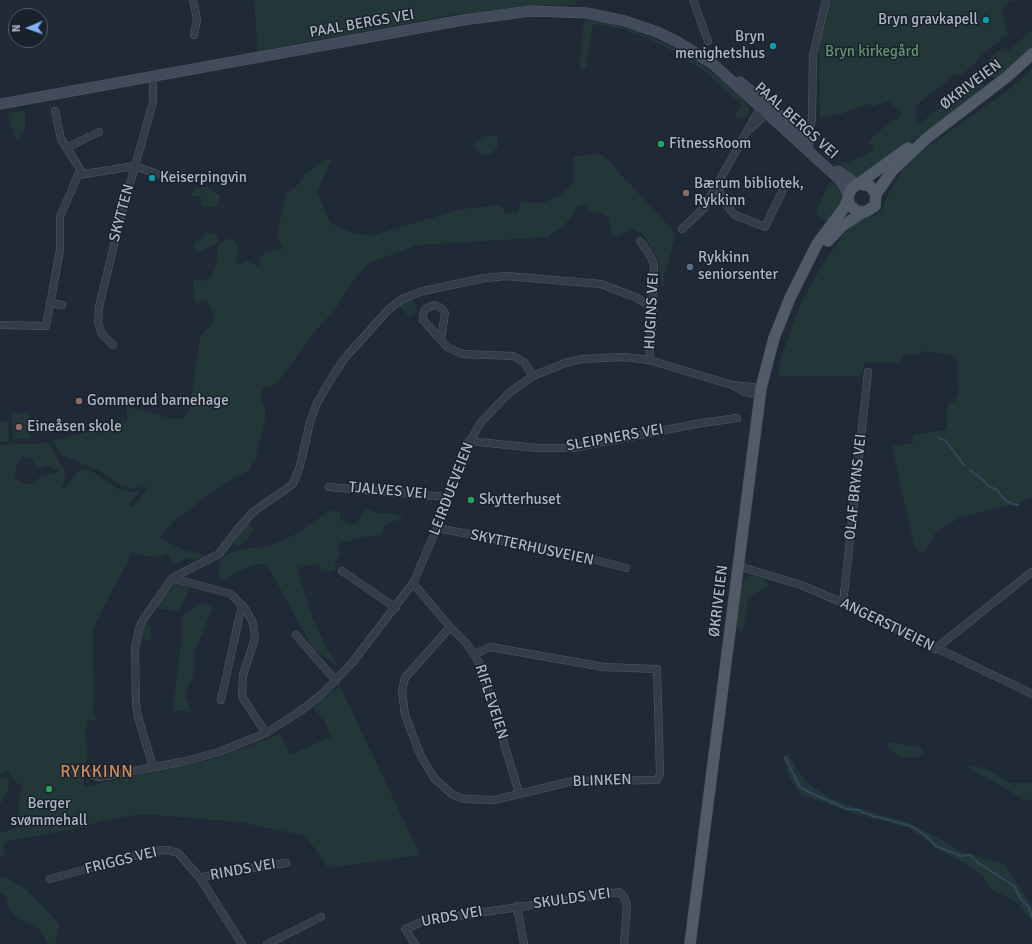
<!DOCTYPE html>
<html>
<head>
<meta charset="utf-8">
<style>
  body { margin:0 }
  #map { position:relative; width:1032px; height:944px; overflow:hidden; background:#202a36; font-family:Signika,sans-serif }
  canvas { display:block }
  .north { position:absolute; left:8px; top:8px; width:40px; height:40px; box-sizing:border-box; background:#19212b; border:1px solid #555d68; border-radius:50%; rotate:268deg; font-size:11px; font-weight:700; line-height:16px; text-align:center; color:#aeb7c4 }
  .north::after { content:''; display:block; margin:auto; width:14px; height:18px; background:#81b1f6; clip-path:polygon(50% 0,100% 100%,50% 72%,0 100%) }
</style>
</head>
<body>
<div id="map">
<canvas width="1032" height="944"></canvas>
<div class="north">N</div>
</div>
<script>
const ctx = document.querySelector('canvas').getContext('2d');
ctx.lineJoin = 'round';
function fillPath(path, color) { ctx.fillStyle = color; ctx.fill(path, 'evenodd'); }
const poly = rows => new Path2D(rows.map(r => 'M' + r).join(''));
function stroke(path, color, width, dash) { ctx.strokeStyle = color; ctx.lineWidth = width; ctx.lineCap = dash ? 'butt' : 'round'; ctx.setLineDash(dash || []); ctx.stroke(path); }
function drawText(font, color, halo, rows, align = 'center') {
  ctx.font = font + ' Signika,sans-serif'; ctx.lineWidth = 3; ctx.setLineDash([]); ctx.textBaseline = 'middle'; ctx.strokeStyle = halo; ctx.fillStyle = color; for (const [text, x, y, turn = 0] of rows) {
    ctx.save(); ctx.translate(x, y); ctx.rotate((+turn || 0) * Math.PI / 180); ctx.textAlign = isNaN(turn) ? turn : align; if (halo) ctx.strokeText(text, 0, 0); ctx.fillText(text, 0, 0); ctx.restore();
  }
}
fillPath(poly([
  [254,0,576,0,576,5,542,5,457,14,258,51],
  [829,0,1016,0,1008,2,1001,10,1008,34,979,57,976,63,961,75,956,74,914,107,917,111,915,120,919,124,968,87,968,81,971,77,979,79,984,85,983,88,922,135,858,177,847,174,848,172,835,160,847,163,874,151,869,141,875,134,903,114,889,101,873,106,868,104,840,114,820,118,819,72,820,40],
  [585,20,604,22,630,29,665,43,685,53,722,80,744,100,749,109,748,116,745,118,740,117,739,119,734,117,742,105,704,71,668,48,649,39,619,28,593,24,586,68,585,70,581,71,579,65,584,22],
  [1032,30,1032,46,998,77,994,78,989,76,986,65,989,59,1003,47,1008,51],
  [1032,69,1032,497,1012,506,1008,505,961,517,936,532,925,552,920,552,914,545,892,446,913,443,913,435,946,430,948,403,955,401,959,396,956,356,922,351,920,355,901,355,901,363,866,362,859,376,778,376,782,355,800,305,815,277,844,233,859,221,880,213,891,189,902,170,919,153,1007,91],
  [25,110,25,131,20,132,20,140,16,141,8,117,9,113],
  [497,135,498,146,492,154,482,154,476,150,475,143,481,140,481,137],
  [593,154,602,155,609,161,676,234,664,277,664,285,662,285,658,259,642,233,632,229,619,236,613,236,608,216,596,211,590,212,587,207,582,205,577,207,567,222,560,229,552,232,549,237,418,245,371,262,363,269,348,288,336,308,313,334,279,381,274,385,263,388,260,400,265,409,265,420,255,462,251,461,251,469,218,487,172,523,160,537,180,549,202,554,204,556,196,560,185,559,176,565,173,563,170,556,167,553,157,557,146,556,131,552,127,563,99,616,93,631,94,704,92,709,96,720,87,721,85,734,88,755,86,761,79,765,85,771,83,787,218,758,280,734,290,755,331,737,323,718,313,708,340,686,420,855,328,868,306,836,239,822,143,814,105,820,80,828,8,841,4,844,4,854,0,856,0,833,19,827,17,819,22,785,17,783,8,771,0,775,0,445,49,443,64,470,65,479,62,488,65,489,77,472,84,469,93,472,118,489,131,492,141,491,129,504,133,507,149,487,130,488,120,485,102,472,62,455,52,441,127,422,127,407,177,420,184,418,190,409,200,337,213,323,213,313,208,301,204,300,196,304,195,301,193,283,194,279,206,281,211,277,217,260,217,248,220,243,229,238,235,242,239,249,235,262,239,264,246,261,259,266,261,257,266,252,283,249,277,235,286,193,296,187,305,175,325,159,332,159,317,192,330,223,348,231,371,236,462,209,501,205,506,214,517,213,521,202,541,203,560,196,570,186,573,180,574,157],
  [22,456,34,459,33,462,38,469,46,465,59,470,58,472,40,477,33,484,26,484,15,479,16,467],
  [830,181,840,188,842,200,841,205,827,221,815,214],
  [209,187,221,197,218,199,218,206,202,207,201,197,191,195,192,191,194,192,195,188],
  [207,232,216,234,218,240,216,244,199,252,195,249,194,245,197,240,202,239,205,233],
  [411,298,418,311,410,317,398,305],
  [12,413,29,413,30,439,13,439],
  [8,421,9,442,0,442,0,422],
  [366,509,378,513,394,514,404,518,385,524,382,535,368,536,341,543,339,545,340,556,335,561,336,568,333,571,322,572,318,563,297,568,310,611,322,639,338,666,316,651,309,642,268,566,261,564,254,565,236,572,226,580,222,580,219,577,220,564,224,557,233,551,249,548,267,547,294,535,328,512,334,510,340,512,340,518,342,521,353,525,357,522],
  [247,522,254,530,249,533,251,535,238,547,233,542],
  [750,576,762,577,769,586,749,596,743,629,740,631,736,627,741,584],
  [175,581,190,588,183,602,177,611,157,608,156,603],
  [200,604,210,605,212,608,201,638,194,651,195,660,192,680,186,690,185,699,191,710,189,712,173,710,182,635,181,619,185,614],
  [144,624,149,625,152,628,150,640,138,639],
  [891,742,920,747,924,754,916,758,900,756,889,749,888,743],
  [788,753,801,775,810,785,830,798,854,807,907,822,937,837,959,851,1004,864,1032,906,1032,921,1015,901,990,888,982,876,967,864,933,847,930,843,909,828,854,813,800,794,790,778,783,758],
  [967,765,984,768,1011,783,1032,783,1032,800,1022,799,1004,787,975,772],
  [8,777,8,791,0,804,0,779],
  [0,878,6,878,26,889,59,924,56,941,54,944,48,944,36,925,29,924,15,916,9,908,6,895,0,893]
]), '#233738');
stroke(poly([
  [938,438,945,440,964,465],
  [970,470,985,482,989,487,996,489,1006,501,1013,504,1018,505],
  [785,757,800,787,811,793,847,809,860,810,861,812,872,815,873,817,878,817,911,826,925,835,936,846,961,856,971,855,974,860,1014,886,1022,901,1029,907,1032,917]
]), '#34465e', 2);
const street = poly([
  [193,0,197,19,194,35],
  [693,0,708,41],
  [55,111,61,139,83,174],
  [751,128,766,114,767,109],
  [802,142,810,129,812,119,813,56,826,0],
  [66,148,99,132],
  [716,186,719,188,724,202,735,215,765,227,782,192],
  [682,229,704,208,756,115,765,107],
  [640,241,651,257,654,265,653,318,649,360],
  [51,303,62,305],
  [0,325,46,326,60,250,60,217,78,175,135,166,157,174,167,175],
  [441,340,423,320,423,315,425,309,429,307,435,305,441,308,445,313,441,340,447,347,462,354,513,356,524,362,533,376],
  [113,345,102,334,98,323,99,307,121,216,153,102,153,76],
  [734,386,745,392,760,396],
  [469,441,537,448,573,448,696,424,737,418],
  [329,487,447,497],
  [437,528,573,554,626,568],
  [738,566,801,585,843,603,1032,694],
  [342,571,396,608],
  [172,578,231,594,246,610,253,623,255,638,243,675,242,692,243,698,266,733],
  [413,583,450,627,467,644,480,664,519,793],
  [843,603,868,372],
  [450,627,405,678,402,691,405,715,420,754,434,778,453,795,464,799,494,800,573,781,657,780,660,774,657,669,604,667,490,647,475,654],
  [296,635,336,681],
  [935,649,1032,572],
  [221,700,242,605],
  [153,767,138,717,136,703,135,649,139,628,143,620,172,578,219,554,237,530,253,512,293,484,300,466,310,422,317,403,331,379,344,359,388,310,402,299,423,291,485,278,506,276,601,284,635,297,653,308],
  [91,774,98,777,107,776,181,762,219,752,266,733,299,712,321,695,352,663,413,583,437,528,462,455,481,422,510,392,533,376,565,363,582,359,624,357,649,360,732,385,761,388],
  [200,878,224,872,286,863],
  [50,879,152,851,168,850,178,853,200,878,242,944],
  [517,906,524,944],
  [267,944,321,917],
  [415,944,405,929,424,921,620,892,625,899,627,907,624,944]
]);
const secondary = poly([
  [740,82,783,118,808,144],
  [0,104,463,20,531,11,587,13,625,21,657,32,676,41,713,64,839,179,845,187,848,197],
  [838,171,858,185]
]);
const primary = poly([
  [860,184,870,186,876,194,875,206,865,212,856,211,849,204,848,197,851,189,908,148],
  [876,194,892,171,927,138,1008,76,1032,54],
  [828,241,842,226,862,213],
  [690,944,761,388,774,338,790,298,817,244,844,208,848,199]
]);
stroke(street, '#515a65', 8);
stroke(secondary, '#515a65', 11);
stroke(primary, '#3d4550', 12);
stroke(street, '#333c47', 7);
stroke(secondary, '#414b5a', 10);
stroke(primary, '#515b67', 11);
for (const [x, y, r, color] of [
  [986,20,4,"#0f9aa8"],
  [773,46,4,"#0f9aa8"],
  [661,144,4,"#2e9e5b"],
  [152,178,4,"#0f9aa8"],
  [686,193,4,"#8d6e63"],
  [690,267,4,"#5c6f8a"],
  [79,401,4,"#8d6e63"],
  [19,427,4,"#8d6e63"],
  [471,500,4,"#2e9e5b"],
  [49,789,4,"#2e9e5b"]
]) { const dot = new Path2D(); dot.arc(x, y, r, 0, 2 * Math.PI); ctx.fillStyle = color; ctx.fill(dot); stroke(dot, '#19212b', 1.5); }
drawText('15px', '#aeb7c4', '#19212b', [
  ["Bryn gravkapell",978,20,"right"],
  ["Bryn",765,37,"right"],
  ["menighetshus",765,54,"right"],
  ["FitnessRoom",669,144],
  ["Keiserpingvin",160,178],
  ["Bærum bibliotek,",694,184],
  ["Rykkinn",694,201],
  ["Rykkinn",698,258],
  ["seniorsenter",698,275],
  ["Gommerud barnehage",87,401],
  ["Eineåsen skole",27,427],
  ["Skytterhuset",479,500],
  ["Berger",49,804,"center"],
  ["svømmehall",49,821,"center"]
], 'left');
drawText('15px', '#aeb7c4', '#19212b', [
  ["PAAL BERGS VEI",362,24,-10],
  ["ØKRIVEIEN",971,85,-37],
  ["PAAL BERGS VEI",796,121,42],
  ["SKYTTEN",122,213,-75],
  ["HUGINS VEI",652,311,-87],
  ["SLEIPNERS VEI",615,438,-10],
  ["OLAF BRYNS VEI",856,487,-84],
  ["LEIRDUEVEIEN",452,489,-69],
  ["TJALVES VEI",388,491,5],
  ["SKYTTERHUSVEIEN",532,548,12],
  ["ØKRIVEIEN",719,601,-83],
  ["ANGERSTVEIEN",887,625,26],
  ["RIFLEVEIEN",491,702,72],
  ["BLINKEN",602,781,-2],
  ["FRIGGS VEI",121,861,-14],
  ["RINDS VEI",243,870,-10],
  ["SKULDS VEI",572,899,-8],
  ["URDS VEI",452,917,-10]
]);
drawText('15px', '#66946f', '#19212b', [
  ["Bryn kirkegård",872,52]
]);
ctx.letterSpacing = '1px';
drawText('17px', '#d18c5c', '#19212b', [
  ["RYKKINN",97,773]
]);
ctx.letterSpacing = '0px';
</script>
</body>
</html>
